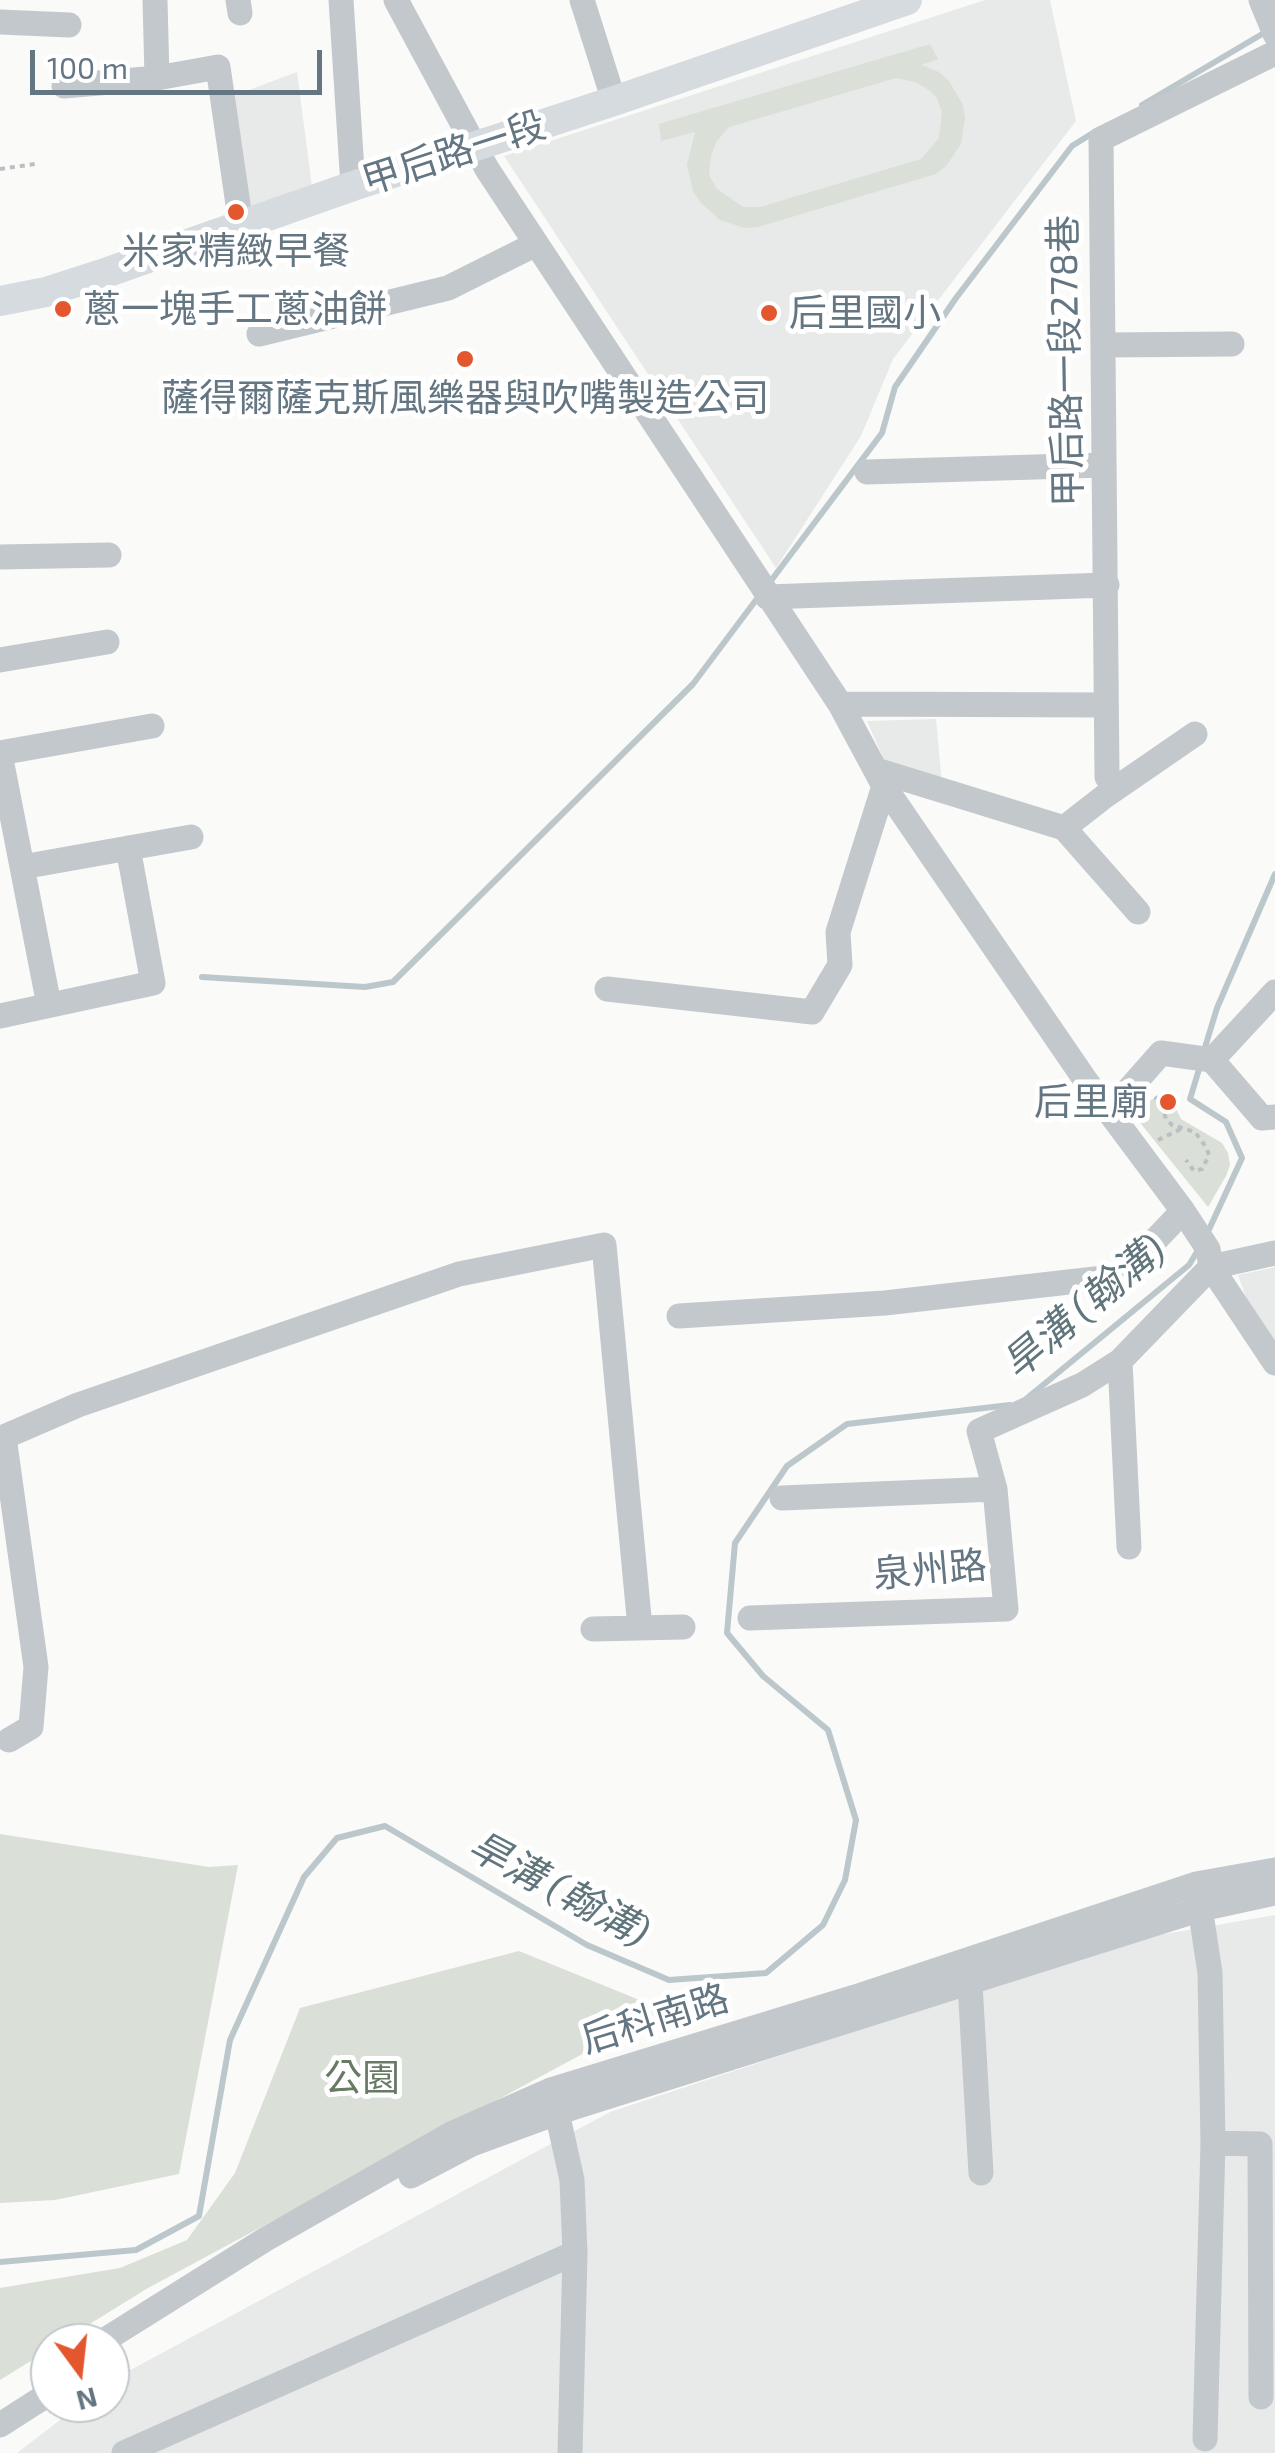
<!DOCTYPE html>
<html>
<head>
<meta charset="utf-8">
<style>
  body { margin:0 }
  #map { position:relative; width:1275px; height:2453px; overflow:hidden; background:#fafaf8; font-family:"Exo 2",sans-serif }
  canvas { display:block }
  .north { position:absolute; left:30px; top:2323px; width:100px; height:100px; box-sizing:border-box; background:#fff; border:2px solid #c1c8cd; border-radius:50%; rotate:165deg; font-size:28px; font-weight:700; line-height:40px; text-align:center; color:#657683 }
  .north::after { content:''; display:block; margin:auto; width:35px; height:45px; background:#e4572e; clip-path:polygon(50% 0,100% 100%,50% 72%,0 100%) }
  .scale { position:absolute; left:30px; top:50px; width:292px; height:45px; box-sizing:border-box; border:5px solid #657683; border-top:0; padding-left:12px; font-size:30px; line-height:35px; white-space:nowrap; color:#657683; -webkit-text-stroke:8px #fff; paint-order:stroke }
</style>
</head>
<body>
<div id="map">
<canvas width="1275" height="2453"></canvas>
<div class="north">N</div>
<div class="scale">100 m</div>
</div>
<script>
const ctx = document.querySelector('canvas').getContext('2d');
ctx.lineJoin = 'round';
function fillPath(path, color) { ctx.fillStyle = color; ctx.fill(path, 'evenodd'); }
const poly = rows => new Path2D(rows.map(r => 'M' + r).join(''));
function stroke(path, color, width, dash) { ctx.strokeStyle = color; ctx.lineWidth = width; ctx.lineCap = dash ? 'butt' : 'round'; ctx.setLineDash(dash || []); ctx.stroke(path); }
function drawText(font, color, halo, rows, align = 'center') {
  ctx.font = font + ' "Exo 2","Noto Sans TC",sans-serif'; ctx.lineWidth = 10; ctx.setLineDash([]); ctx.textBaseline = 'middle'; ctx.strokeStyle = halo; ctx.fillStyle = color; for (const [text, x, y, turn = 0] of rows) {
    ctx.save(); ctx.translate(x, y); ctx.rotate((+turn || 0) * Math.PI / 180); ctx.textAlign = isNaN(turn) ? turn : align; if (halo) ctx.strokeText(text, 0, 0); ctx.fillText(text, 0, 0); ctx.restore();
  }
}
fillPath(poly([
  [985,0,1050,0,1076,121,893,359,861,436,776,568,504,156],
  [297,72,312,187,242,210,225,99],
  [936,719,942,784,886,764,867,721],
  [1275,1267,1275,1354,1257,1328,1238,1275],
  [1275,1915,1275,2453,17,2453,82,2403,110,2403,110,2381,610,2112,1130,1940]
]), '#e8e9e9');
fillPath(poly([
  [930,44,938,59,921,65,939,72,949,81,963,105,965,118,961,144,946,166,936,174,758,227,745,228,720,220,700,202,693,191,687,165,695,132,661,141,659,124],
  [896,78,915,82,929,90,937,98,942,112,939,138,921,159,760,207,743,207,717,189,709,175,711,156,716,142,729,127],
  [1159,1094,1172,1100,1181,1119,1222,1143,1228,1153,1230,1165,1226,1176,1208,1207,1133,1114],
  [0,1834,209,1867,238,1865,179,2174,55,2200,0,2203],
  [519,1951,664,2010,148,2288,59,2343,50,2343,50,2349,0,2380,0,2288,120,2268,187,2240,235,2173,300,2008]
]), '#dadfd7');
stroke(poly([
  [1142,105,1269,30],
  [770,582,882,433,895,387,956,298,1072,146,1096,131],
  [202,977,365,987,393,982,693,684,759,596],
  [1203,1054,1217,1008,1275,874],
  [1200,1066,1190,1099,1226,1122,1242,1158,1206,1236],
  [1026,1399,1189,1265,1200,1247],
  [0,2262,136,2250,199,2216,230,2040,304,1877,337,1838,385,1826,587,1945,669,1980,766,1973,823,1925,845,1880,856,1820,828,1730,763,1676,727,1633,735,1543,787,1466,847,1424,1010,1405]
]), '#bbc7cb', 6);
stroke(poly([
  [0,169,35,164],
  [1155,1097,1161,1102,1166,1119,1172,1125,1195,1132,1206,1147,1209,1155,1202,1169,1194,1171,1186,1160],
  [1158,1140,1181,1129]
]), '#bbbfc2', 4, [5, 5]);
stroke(poly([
  [155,0,157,78],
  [238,0,240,13],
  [341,0,353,186],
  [396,0,487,169,840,704,884,786,1086,1081,1183,1211,1208,1249,1211,1267,1275,1363],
  [582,0,614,101],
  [1261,0,1275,34],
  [0,22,69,25],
  [64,86,157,78,218,67,241,225],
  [259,334,448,288,536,244],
  [1104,345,1232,344],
  [867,472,1103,465],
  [0,557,109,555],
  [767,597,1107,585],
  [0,660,107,642],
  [840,704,1106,705],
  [0,753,152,726],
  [0,754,49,1005],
  [876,770,1064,828,1105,796,1195,734],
  [1107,777,1101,139,1275,53],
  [1064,828,1138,912],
  [22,867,191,837],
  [607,989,812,1012,840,965,838,932,884,786],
  [0,1016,153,983,128,848],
  [1212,1060,1275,992],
  [1212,1060,1262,1118,1275,1117],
  [1109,1112,1161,1053,1212,1060],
  [679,1316,885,1303,1121,1276,1183,1211],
  [1120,1361,1129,1547],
  [782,1498,995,1489],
  [750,1618,1006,1609,995,1489,979,1431,1082,1385,1120,1361,1211,1267,1275,1253],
  [593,1629,683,1627],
  [9,1740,31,1727,36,1667,4,1437,78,1405,459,1274,604,1245,640,1628],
  [1198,1894,1210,1973,1213,2143,1205,2439],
  [970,1984,981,2173],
  [554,2099,572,2180,575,2253,570,2453],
  [1213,2143,1260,2144,1261,2397],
  [411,2176,472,2144,559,2112,1201,1909,1275,1893],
  [100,2343,266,2239,451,2134,551,2090,855,1997,1196,1884,1275,1870],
  [0,2425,50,2393],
  [124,2453,575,2253]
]), '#c3c8cc', 25);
stroke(poly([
  [0,301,46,292,108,272,353,186,614,101,907,0]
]), '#d6dbdf', 30);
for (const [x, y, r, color] of [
  [236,212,10,"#e4572e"],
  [63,309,10,"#e4572e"],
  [769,313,10,"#e4572e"],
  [465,359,10,"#e4572e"],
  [1168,1102,10,"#e4572e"]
]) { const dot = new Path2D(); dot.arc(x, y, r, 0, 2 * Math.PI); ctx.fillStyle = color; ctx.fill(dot); stroke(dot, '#fff', 4); }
drawText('38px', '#657683', '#fff', [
  ["甲后路一段",454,153,-18],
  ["甲后路一段278巷",1066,361,-91],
  ["泉州路",930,1570,-5],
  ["后科南路",655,2019,-17]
]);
drawText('38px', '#657683', '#fff', [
  ["米家精緻早餐",236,251],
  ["蔥一塊手工蔥油餅",83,309,"left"],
  ["后里國小",789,313,"left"],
  ["薩得爾薩克斯風樂器與吹嘴製造公司",465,398],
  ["后里廟",1148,1102,"right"]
]);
drawText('38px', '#687a64', '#fff', [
  ["公園",362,2078]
]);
drawText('italic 40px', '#60757c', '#fff', [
  ["旱溝 (翰溝)",1084,1307,-40],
  ["旱溝 (翰溝)",559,1889,28]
]);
</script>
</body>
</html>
